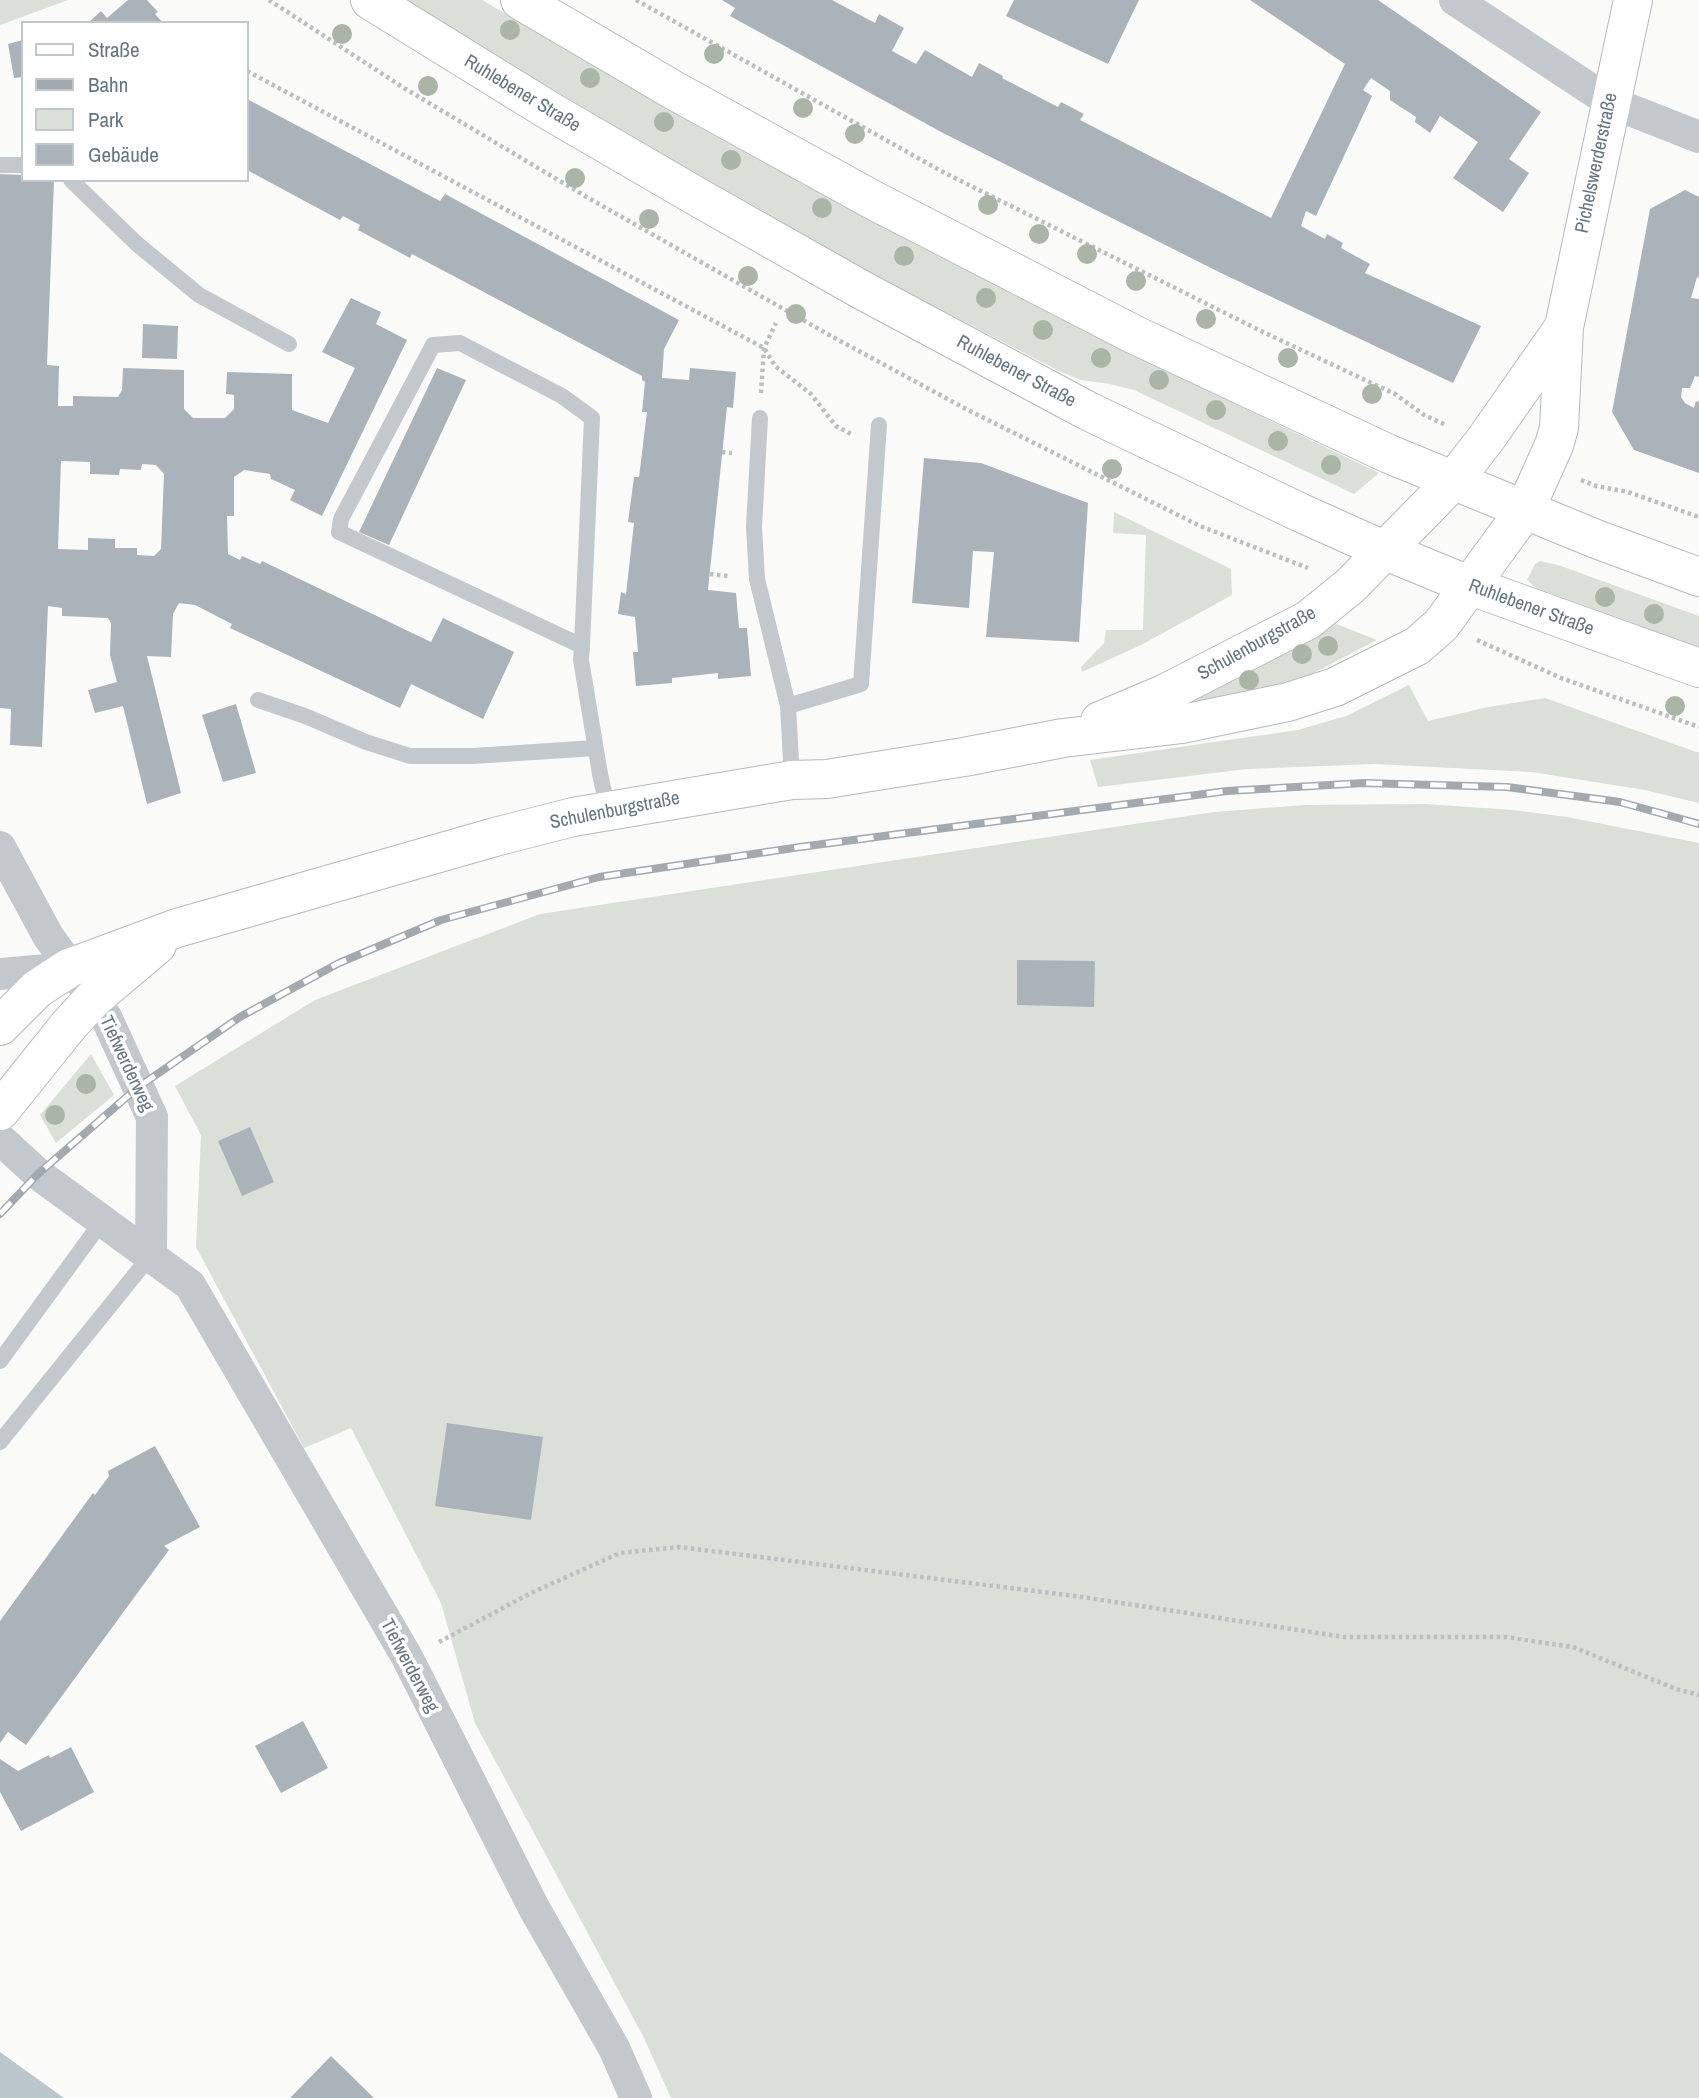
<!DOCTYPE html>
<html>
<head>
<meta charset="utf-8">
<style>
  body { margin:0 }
  #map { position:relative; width:1699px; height:2098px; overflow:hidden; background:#fafaf8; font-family:"Archivo Narrow",sans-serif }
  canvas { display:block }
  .legend { position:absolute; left:21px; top:21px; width:228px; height:161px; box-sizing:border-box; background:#fff; border:2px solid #c1c8cd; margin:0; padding:9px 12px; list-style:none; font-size:21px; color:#657683 }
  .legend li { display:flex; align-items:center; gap:14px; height:35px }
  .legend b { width:35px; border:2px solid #c1c8cd }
</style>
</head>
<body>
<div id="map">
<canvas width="1699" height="2098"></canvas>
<ul class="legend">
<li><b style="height:9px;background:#fff"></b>Straße</li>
<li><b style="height:9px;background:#a2aab0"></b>Bahn</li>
<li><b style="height:19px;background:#dadfd7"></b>Park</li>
<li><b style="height:19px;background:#aab3b9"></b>Gebäude</li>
</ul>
</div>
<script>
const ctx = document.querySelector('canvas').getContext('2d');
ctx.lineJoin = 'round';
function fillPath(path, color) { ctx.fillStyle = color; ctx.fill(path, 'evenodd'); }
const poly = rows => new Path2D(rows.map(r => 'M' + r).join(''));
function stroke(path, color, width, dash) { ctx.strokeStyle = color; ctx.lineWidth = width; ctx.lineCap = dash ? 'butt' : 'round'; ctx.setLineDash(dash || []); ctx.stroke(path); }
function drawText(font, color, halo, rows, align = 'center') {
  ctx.font = font + ' "Archivo Narrow",sans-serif'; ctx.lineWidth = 7; ctx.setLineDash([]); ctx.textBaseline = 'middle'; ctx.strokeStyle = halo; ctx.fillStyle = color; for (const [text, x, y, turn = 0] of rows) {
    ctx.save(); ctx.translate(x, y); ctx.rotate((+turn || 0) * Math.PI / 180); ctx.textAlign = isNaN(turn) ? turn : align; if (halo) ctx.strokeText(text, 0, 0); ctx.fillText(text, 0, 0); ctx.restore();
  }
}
fillPath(poly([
  [0,0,68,0,0,25],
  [407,0,482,0,704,130,893,232,1086,332,1379,473,1354,494,1134,390,1110,384,1081,380,1059,371,872,274,679,164,472,42],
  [1114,512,1231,569,1232,595,1143,644,1082,672,1081,667,1104,643,1106,630,1143,630,1146,535,1113,533],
  [1540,561,1558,565,1699,616,1699,647,1536,588,1527,580,1535,564],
  [1334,623,1377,640,1308,676,1274,688,1195,704,1193,696],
  [1409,685,1428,721,1488,707,1545,698,1699,753,1699,803,1645,790,1532,772,1374,764,1247,769,1098,787,1090,760,1298,730,1346,716],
  [1425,804,1513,810,1567,817,1699,843,1699,2098,671,2098,644,2038,475,1723,441,1603,351,1428,304,1448,196,1247,201,1135,175,1086,315,1000,540,914,1214,812,1305,805],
  [91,1054,114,1095,56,1143,40,1115]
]), '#dadfd7');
fillPath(poly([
  [0,2052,64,2098,0,2098]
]), '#bbc7cb');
fillPath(poly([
  [128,0,147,0,158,12,155,14,163,23,88,23,101,11,107,18],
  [722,0,832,0,875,23,879,14,904,28,892,51,916,64,925,50,972,77,979,63,1003,76,1002,78,1058,107,1061,102,1084,114,1080,120,1271,218,1345,64,1250,0,1378,0,1541,112,1509,159,1529,173,1503,212,1453,178,1478,142,1440,116,1430,133,1415,122,1416,117,1390,100,1390,91,1371,78,1363,90,1372,96,1316,216,1306,211,1301,226,1325,239,1327,234,1343,243,1341,248,1370,264,1365,273,1481,326,1453,383,1219,272,943,133,730,16,735,8],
  [1014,0,1139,0,1108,64,1006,16],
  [23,40,23,77,14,78,8,44],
  [247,99,440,201,445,194,679,320,664,349,662,378,689,380,690,368,736,372,733,408,727,407,708,590,736,593,739,628,747,628,751,676,718,679,718,673,672,678,672,683,636,686,633,652,638,652,635,617,618,614,621,592,626,594,634,523,628,522,631,500,634,477,639,477,647,412,642,412,645,382,642,380,642,376,412,254,410,258,358,230,360,225,343,216,340,220,247,170],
  [0,174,23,175,23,180,54,180,47,365,59,366,58,406,73,406,73,396,118,397,122,390,123,368,184,370,184,409,193,418,225,418,234,409,234,395,226,394,227,372,292,374,292,410,328,423,355,368,322,352,351,298,381,312,376,324,407,340,322,516,290,500,295,490,271,479,270,474,244,470,234,477,234,516,227,516,228,554,240,560,242,556,260,564,262,561,431,642,443,618,514,652,483,719,411,684,400,708,230,628,232,624,195,605,179,603,173,614,171,657,147,656,181,793,147,804,123,706,95,713,88,690,117,682,110,655,111,623,108,618,62,616,62,608,48,606,42,747,10,745,11,709,0,708],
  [61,461,90,462,90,474,119,475,120,469,141,470,142,464,156,465,164,474,161,549,154,556,137,555,137,548,115,548,115,539,88,538,88,550,58,549],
  [1685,190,1699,197,1699,278,1697,277,1691,298,1699,299,1699,377,1695,376,1690,388,1682,388,1681,397,1685,403,1694,408,1696,401,1699,402,1699,473,1634,450,1612,412,1650,209],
  [143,324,178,326,177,359,142,358],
  [437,368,466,380,389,545,359,532],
  [924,458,981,463,1088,503,1079,642,986,637,994,552,973,551,969,608,912,603],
  [236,704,256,773,223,782,202,715],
  [1017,960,1095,961,1094,1007,1017,1005],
  [250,1127,274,1182,242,1196,218,1141],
  [447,1423,543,1437,531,1520,435,1506],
  [155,1446,200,1527,164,1546,169,1550,26,1745,8,1732,0,1743,0,1621,93,1493,95,1495,109,1476,108,1471],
  [303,1721,328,1768,281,1793,255,1746],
  [71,1747,94,1792,21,1831,0,1792,0,1759,18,1771,49,1755,50,1758],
  [331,2056,374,2098,290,2098]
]), '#aab3b9');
const secondary = poly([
  [370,0,548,110,701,199,860,289,1088,411,1299,512,1386,551,1471,586,1699,668],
  [520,0,675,91,873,200,1135,335,1389,454,1596,539,1699,577],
  [1100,721,1164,694,1308,620,1350,586,1453,481,1485,440,1564,327],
  [0,1026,37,989,69,968,177,928,495,837,573,817,792,780,827,779,964,757,1063,738,1182,724,1288,702,1335,687,1417,646,1441,625,1525,510,1554,445,1559,428,1564,327,1633,0],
  [0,1111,69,1025,93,999,157,945]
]);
stroke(secondary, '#b3babf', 40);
stroke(poly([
  [269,0,404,88,585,196,831,336,968,410,1200,526,1308,568],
  [636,0,943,172,1263,332,1395,394,1424,415,1446,425],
  [247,71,764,348,775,366,811,394,836,426,851,434],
  [761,393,764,348,776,323],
  [722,452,732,453],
  [1581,480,1596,486,1628,492,1699,517],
  [710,574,728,576],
  [1477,640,1561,678,1699,727],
  [439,1642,531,1593,620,1553,679,1547,1075,1596,1344,1637,1505,1637,1573,1647,1676,1689,1699,1695]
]), '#bbbfc2', 4.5, [3.5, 3.5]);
stroke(poly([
  [0,165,23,165],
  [71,180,137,244,199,295,289,344],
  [760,418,754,527,757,579,788,706],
  [582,646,339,532,341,519,433,345,460,343,562,396,592,418,582,646,581,660,600,774,608,811],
  [258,700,305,716,366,742,410,756,473,756,595,748],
  [792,779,788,706,861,684,879,425],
  [0,1361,103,1220],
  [0,1442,151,1255]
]), '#c3c8cc', 16);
stroke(poly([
  [1455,0,1610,102,1699,137],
  [0,847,48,936,106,1017,152,1117,151,1255],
  [0,974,69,968],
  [0,1139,38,1174,190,1285,407,1657,534,1908,614,2048,636,2098]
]), '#c3c8cc', 32);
stroke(secondary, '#fff', 38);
const rail = poly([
  [0,1214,38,1174,137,1088,240,1017,339,963,441,920,599,877,800,847,1227,791,1364,783,1507,787,1620,802,1699,824]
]);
stroke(rail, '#a2aab0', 8);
stroke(rail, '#fff', 5, [16]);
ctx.fillStyle = '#aab4a7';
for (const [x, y] of [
  [510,30],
  [342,34],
  [714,54],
  [590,78],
  [428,86],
  [803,108],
  [664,122],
  [855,134],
  [731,160],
  [575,178],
  [988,205],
  [822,208],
  [649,219],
  [1039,234],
  [1087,254],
  [904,256],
  [748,276],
  [1136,281],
  [986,298],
  [796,314],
  [1206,319],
  [1043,330],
  [1101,358],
  [1288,358],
  [1159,380],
  [1372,394],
  [1216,410],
  [1278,441],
  [1331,465],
  [1112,469],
  [1605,597],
  [1654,614],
  [1328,646],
  [1302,654],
  [1249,680],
  [1675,706],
  [86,1084],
  [55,1115]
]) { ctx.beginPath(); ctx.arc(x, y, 10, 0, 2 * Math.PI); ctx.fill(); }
drawText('19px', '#657683', '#fff', [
  ["Ruhlebener Straße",522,94,31],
  ["Pichelswerderstraße",1597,163,-78],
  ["Ruhlebener Straße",1016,372,28],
  ["Ruhlebener Straße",1531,608,20],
  ["Schulenburgstraße",1257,644,-29],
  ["Schulenburgstraße",615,811,-11],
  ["Tiefwerderweg",126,1064,65],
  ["Tiefwerderweg",409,1666,62]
]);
</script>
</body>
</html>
